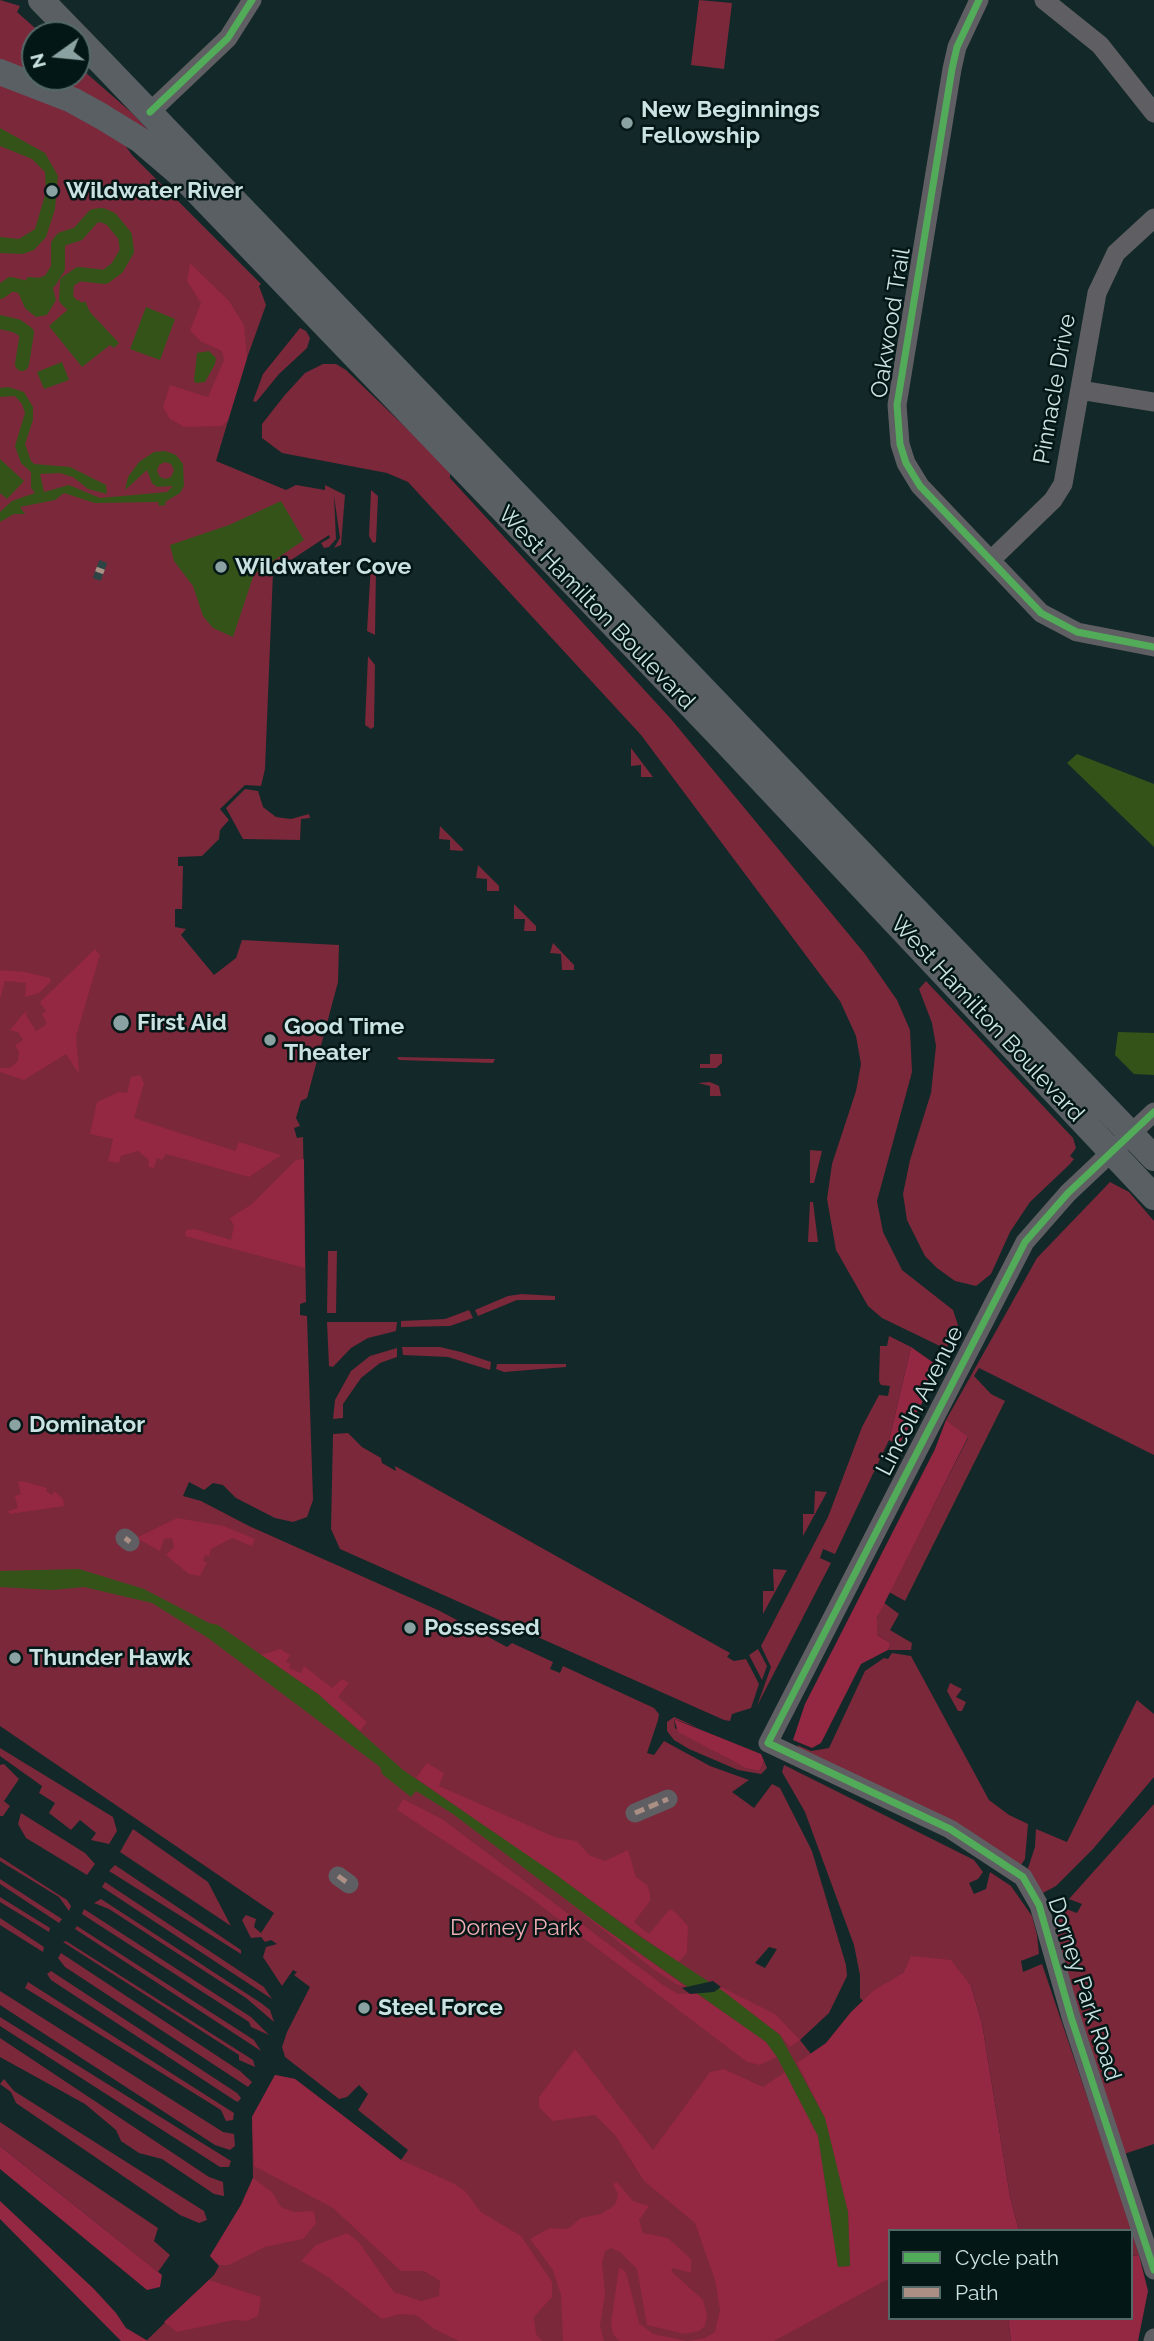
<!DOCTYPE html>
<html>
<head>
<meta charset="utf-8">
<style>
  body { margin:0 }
  #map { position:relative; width:1154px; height:2341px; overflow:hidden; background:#132828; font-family:Raleway,sans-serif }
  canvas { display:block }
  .legend { position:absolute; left:888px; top:2229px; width:245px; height:91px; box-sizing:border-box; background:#031716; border:2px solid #536968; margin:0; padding:9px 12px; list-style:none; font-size:21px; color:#cae3e2 }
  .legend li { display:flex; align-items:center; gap:14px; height:35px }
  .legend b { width:35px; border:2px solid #536968 }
  .north { position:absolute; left:21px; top:21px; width:70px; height:70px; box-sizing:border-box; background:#031716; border:2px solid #536968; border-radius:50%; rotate:255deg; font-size:19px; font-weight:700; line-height:28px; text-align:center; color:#cae3e2 }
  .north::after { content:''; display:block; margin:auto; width:24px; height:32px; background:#8aa2a1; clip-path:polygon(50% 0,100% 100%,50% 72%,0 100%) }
</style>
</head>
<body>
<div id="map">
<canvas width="1154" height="2341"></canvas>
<ul class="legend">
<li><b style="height:9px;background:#51ab58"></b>Cycle path</li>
<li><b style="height:9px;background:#ac8f84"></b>Path</li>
</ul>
<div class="north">N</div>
</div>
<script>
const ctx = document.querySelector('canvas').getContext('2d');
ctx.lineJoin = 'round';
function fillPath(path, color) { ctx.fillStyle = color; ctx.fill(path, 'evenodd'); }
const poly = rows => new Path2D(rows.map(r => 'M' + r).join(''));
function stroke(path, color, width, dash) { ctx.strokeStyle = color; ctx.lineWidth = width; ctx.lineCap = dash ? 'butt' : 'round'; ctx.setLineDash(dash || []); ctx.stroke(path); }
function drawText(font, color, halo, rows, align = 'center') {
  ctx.font = font + ' Raleway,sans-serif'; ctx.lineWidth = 5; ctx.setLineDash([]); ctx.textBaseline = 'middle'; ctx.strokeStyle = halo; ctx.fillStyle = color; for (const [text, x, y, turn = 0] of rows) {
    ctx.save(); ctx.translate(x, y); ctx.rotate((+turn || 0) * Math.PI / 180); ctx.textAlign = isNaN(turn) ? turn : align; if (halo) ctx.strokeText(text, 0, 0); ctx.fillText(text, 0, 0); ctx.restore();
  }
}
fillPath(poly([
  [0,0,20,6,17,12,43,35,35,35,35,77,77,77,77,65,132,113,183,167,0,67],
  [699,0,732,3,724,69,691,65],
  [0,82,32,93,122,141,132,155,261,284,259,286,266,305,247,358,216,461,286,490,296,485,325,490,325,485,345,495,341,545,334,548,340,538,334,496,336,539,329,547,324,548,321,543,330,538,329,535,273,572,265,769,261,786,245,785,220,809,229,820,220,830,219,839,202,856,178,857,178,866,183,866,182,909,175,909,175,927,186,929,181,935,214,975,236,958,242,940,339,945,338,982,307,1098,301,1101,296,1118,300,1126,294,1128,297,1138,303,1137,306,1302,300,1304,300,1315,307,1316,313,1500,307,1517,293,1522,275,1518,236,1498,223,1485,213,1483,204,1490,189,1482,183,1496,201,1501,249,1526,440,1611,507,1647,512,1643,553,1662,550,1669,560,1673,563,1666,654,1708,659,1714,658,1720,647,1753,654,1755,664,1741,710,1766,749,1780,732,1792,754,1808,772,1784,780,1788,812,1851,846,1965,847,1976,829,2013,800,2040,811,2054,883,2279,890,2278,890,2318,1008,2318,1011,2341,146,2341,214,2275,219,2266,210,2256,241,2205,253,2178,252,2117,275,2075,295,2079,401,2160,408,2150,358,2110,368,2094,359,2085,347,2097,339,2099,285,2057,282,2047,287,2032,310,1987,294,1975,297,1972,293,1970,282,1986,263,1957,266,1947,277,1944,271,1940,265,1942,261,1937,251,1938,242,1920,246,1915,256,1919,254,1927,261,1933,274,1913,0,1726],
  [769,1947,777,1949,765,1968,755,1963],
  [300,328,306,331,310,338,307,348,279,374,256,402,253,401,263,374],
  [323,364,336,364,346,370,450,470,450,478,671,719,865,954,897,1000,910,1030,912,1072,877,1201,883,1232,902,1270,953,1310,958,1325,946,1349,882,1318,868,1306,836,1250,827,1199,832,1164,856,1091,861,1064,856,1036,840,1001,641,735,408,482,387,473,282,453,262,438,262,424,284,396,305,373],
  [371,490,378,496,376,542,373,543,369,536],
  [371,564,376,569,375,635,367,631],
  [368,656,375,665,374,727,371,729,365,725],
  [631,748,653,777,641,777,641,765,631,766],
  [245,789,258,791,263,807,276,817,291,819,309,814,310,818,301,819,300,840,243,839,226,808],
  [440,826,463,849,463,851,450,850,450,840,439,839],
  [478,865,499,886,499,891,487,891,487,879,476,878],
  [514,904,536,926,536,931,524,931,525,919,514,919],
  [553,943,574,965,574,970,562,970,561,954,550,953],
  [926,981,1073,1138,1076,1148,1070,1156,1074,1159,1070,1164,1030,1202,1010,1232,991,1274,976,1286,955,1281,937,1268,925,1256,907,1220,903,1194,910,1160,931,1093,936,1046,932,1023,919,989],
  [710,1054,722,1054,722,1063,716,1068,700,1068,700,1064,710,1064],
  [397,1057,495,1059,493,1063,399,1060],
  [710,1082,719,1086,721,1096,710,1096,710,1086,698,1083],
  [810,1150,822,1151,814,1183,810,1183],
  [1110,1182,1129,1192,1154,1221,1154,1455,979,1368,974,1376,991,1394,1005,1401,905,1601,889,1592,968,1438,946,1420,1037,1258],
  [810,1202,813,1202,818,1242,808,1242],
  [328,1251,337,1251,336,1313,327,1313],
  [522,1294,555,1296,555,1300,517,1300,478,1316,475,1310,508,1296],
  [469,1310,473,1318,450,1326,401,1327,401,1321,445,1319],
  [327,1322,397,1322,396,1331,368,1338,351,1348,333,1367,329,1366],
  [889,1336,911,1347,889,1440,835,1554,823,1549,820,1558,831,1563,757,1706,771,1667,761,1646,828,1517,862,1427,879,1395,888,1396,890,1386,881,1385,879,1381,880,1346,887,1346],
  [402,1347,440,1347,461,1352,491,1362,490,1370,448,1357,403,1355],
  [397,1348,397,1357,380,1363,361,1378,343,1404,343,1418,333,1419,335,1400,351,1371,370,1356],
  [497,1364,566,1364,566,1367,504,1372,496,1369],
  [348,1433,362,1447,381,1458,382,1463,396,1471,395,1466,730,1653,727,1657,734,1661,746,1659,759,1684,751,1708,732,1714,730,1721,724,1720,340,1549,331,1529,333,1434],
  [815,1491,827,1492,803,1536,803,1514,814,1514],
  [773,1569,787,1570,763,1614,763,1591,774,1591],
  [883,1602,899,1614,890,1630,912,1643,911,1650,888,1650,891,1643,877,1635,877,1619],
  [758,1649,767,1666,762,1680,749,1655],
  [892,1653,911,1656,989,1800,1009,1815,1028,1824,1025,1859,1021,1865,803,1753,797,1745,811,1751,829,1748,865,1671,884,1658,888,1659],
  [950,1683,962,1689,956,1697,966,1702,962,1711,958,1711,947,1691],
  [1137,1700,1154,1714,1154,1777,1093,1849,1056,1886,1041,1894,1027,1871,1035,1847,1036,1829,1067,1842],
  [674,1717,697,1727,674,1719,675,1728,731,1760,760,1771,764,1761,767,1768,761,1774,738,1770,689,1749,674,1740,667,1731,667,1722],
  [0,1748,113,1817,117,1831,109,1844,91,1840,96,1833,80,1820,71,1830,49,1813,55,1803,39,1793,42,1786,0,1756],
  [4,1764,19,1779,4,1801,10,1806,3,1816,0,1816,0,1765],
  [784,1765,974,1860,983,1872,978,1879,969,1883,974,1894,986,1889,990,1872,1011,1886,1032,1916,1037,1935,1039,1954,1021,1961,1023,1972,1042,1964,1128,2217,1139,2255,1131,2256,1131,2231,1019,2231,1010,2196,982,2023,971,1986,904,1972,875,1990,864,2002,860,1998,860,1975,854,1945,805,1812,782,1772],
  [1154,1804,1154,2144,1121,2155,1052,1924,1061,1907,1077,1913,1082,1904,1069,1899],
  [21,1813,85,1853,95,1864,87,1875,26,1838,18,1824],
  [133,1829,208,1882,231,1926,120,1852],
  [0,1857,67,1900,71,1906,69,1911,59,1897,0,1861],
  [115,1865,241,1950,241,1954,109,1871],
  [0,1879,62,1919,59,1923,0,1884],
  [105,1882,264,1987,272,1999,102,1887],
  [0,1897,50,1928,49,1932,0,1902],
  [101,1899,261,2003,270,2010,274,2022,246,1998,109,1909,94,1903],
  [84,1909,251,2017,269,2035,251,2027,249,2022,82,1914],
  [0,1918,44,1947,43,1952,0,1925],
  [77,1926,254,2040,261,2051,75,1929],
  [66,1941,253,2060,255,2067,239,2060,239,2055,63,1942],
  [61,1953,240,2071,252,2082,248,2087,65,1967,58,1958],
  [51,1971,237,2093,241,2098,238,2102,234,2100,51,1980,47,1974],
  [28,1982,234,2113,233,2120,226,2121,221,2110,25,1988],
  [0,1991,223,2132,234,2134,235,2146,230,2150,215,2145,0,2005],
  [0,2017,231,2161,229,2167,220,2167,0,2026],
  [0,2038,209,2177,223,2182,224,2196,214,2194,162,2159,139,2153,121,2141,116,2130,85,2104,0,2057],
  [4,2079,14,2091,204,2211,207,2220,199,2223,180,2215,16,2103,11,2092,0,2084],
  [0,2122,158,2228,154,2241,170,2255,158,2272,0,2146]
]), '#7a283a');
fillPath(poly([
  [190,263,229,301,244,325,247,358,228,420,222,426,184,427,170,419,163,407,170,385,208,397,224,360,222,351,200,341,190,330,201,303,187,281],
  [95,949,100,955,76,1036,79,1074,66,1054,24,1080,0,1072,0,1068,10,1068,18,1061,19,1052,15,1045,23,1040,18,1032,10,1030,23,1014,28,1011,26,1015,36,1031,47,1024,42,1014,46,1011,40,1002],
  [0,970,25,972,50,978,51,981,39,993,25,997,26,983,5,981,0,999],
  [140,1075,144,1083,134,1118,235,1151,239,1142,281,1155,249,1177,166,1154,162,1160,157,1158,154,1168,149,1167,148,1159,138,1151,121,1156,119,1163,108,1161,113,1139,90,1134,97,1102,119,1092,127,1093,131,1077],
  [304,1159,305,1268,185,1236,186,1230,195,1229,231,1240,234,1226,230,1218,252,1204,296,1160],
  [911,1347,941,1368,899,1445,889,1440],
  [946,1420,968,1437,877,1618,877,1635,891,1643,888,1650,861,1664,821,1743,812,1748,793,1740,805,1704,935,1449],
  [22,1481,47,1488,46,1491,52,1495,54,1491,63,1499,64,1506,10,1514,8,1511,18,1508,15,1496,21,1494,18,1482],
  [177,1518,224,1526,255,1539,252,1546,232,1538,211,1549,209,1556,205,1555,203,1561,207,1562,200,1576,189,1574,166,1555,174,1547,172,1538,164,1539,160,1551,136,1538],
  [280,1649,290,1655,286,1662,291,1664,289,1668,301,1673,304,1666,332,1688,342,1679,349,1683,338,1697,367,1722,360,1731,318,1694,261,1655],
  [674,1719,761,1754,764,1761,760,1771,746,1768,678,1732],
  [427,1763,444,1773,439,1786,557,1838,577,1841,589,1855,605,1861,628,1850,636,1877,647,1885,650,1893,650,1901,634,1922,649,1934,670,1909,676,1913,688,1926,687,1953,678,1962,416,1778],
  [403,1799,442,1819,663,1985,678,1994,696,1993,746,2027,766,2042,777,2057,760,2065,747,2062,524,1893,397,1810],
  [521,1865,594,1921,686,1987,678,1985,653,1969],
  [911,1956,951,1960,971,1986,982,2023,1010,2196,1019,2231,890,2231,890,2278,774,2341,619,2341,613,2334,611,2323,619,2267,626,2272,639,2323,653,2334,687,2341,705,2338,715,2332,720,2310,715,2280,695,2223,644,2181,615,2135,595,2115,553,2121,539,2107,539,2097,575,2049,653,2150,710,2072,724,2069,763,2087,785,2072,818,2136,838,2267,850,2266,848,2212,825,2118,797,2063,826,2043,851,2012,874,1990,904,1972],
  [721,1987,775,2014,800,2040,790,2047,780,2035,718,1988],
  [275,2075,295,2079,401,2160,453,2183,465,2191,481,2212,521,2236,552,2282,552,2297,534,2317,536,2334,542,2341,459,2341,434,2329,416,2315,400,2314,382,2319,328,2277,301,2261,316,2245,347,2233,358,2241,394,2292,421,2301,439,2296,440,2281,424,2271,401,2271,333,2208,254,2166,252,2117],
  [0,2146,162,2275,160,2287,147,2290,0,2169],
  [253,2178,272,2192,281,2207,294,2212,314,2211,316,2223,303,2239,265,2247,229,2265,219,2265,210,2256,241,2205],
  [617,2182,633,2201,649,2206,639,2220,643,2233,668,2238,691,2259,691,2273,673,2268,671,2271,703,2300,707,2315,705,2326,699,2331,685,2334,647,2325,637,2269,620,2252,611,2248,605,2251,602,2264,605,2294,600,2326,604,2341,563,2341,561,2295,553,2270,530,2239,550,2228,568,2229,581,2218,601,2214,611,2208,616,2203,618,2194,613,2184],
  [0,2201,94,2289,116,2313,126,2328,148,2341,121,2341,0,2219],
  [1139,2255,1148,2291,1138,2341,1011,2341,1008,2318,1131,2318,1131,2256],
  [209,2280,261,2297,258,2316,247,2321,234,2320,177,2332,164,2322]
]), '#942742');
fillPath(poly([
  [0,128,45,153,58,176,55,209,46,237,34,250,23,254,0,253,0,237,19,239,35,229,46,192,45,172,32,159,0,146],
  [28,277,42,278,52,285,56,300,47,315,36,317,25,308,18,292],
  [79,300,82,303,85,301,90,312,119,343,114,348,110,345,82,367,49,326],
  [146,307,175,319,160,360,130,349],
  [209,351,216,358,215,364,205,382,196,383,194,381,197,353],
  [62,362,69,380,44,389,37,372],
  [8,387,24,392,33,407,33,420,25,444,31,461,34,464,70,467,106,485,107,494,88,489,73,477,60,473,40,474,44,492,69,485,100,498,167,492,173,486,157,487,152,483,147,470,125,490,128,477,139,462,154,452,165,451,176,455,183,464,184,486,180,493,165,502,166,505,159,506,158,502,95,503,64,493,55,500,20,507,25,514,14,514,0,522,0,512,12,501,35,493,31,488,31,472,21,463,15,446,25,413,22,404,15,396,0,397,0,388],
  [165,462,171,464,174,470,171,477,165,479,160,477,157,471,159,465],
  [0,459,24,481,7,499,0,493],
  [281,501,304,540,254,574,233,637,213,628,203,616,193,586,174,561,170,545,229,525],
  [1077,754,1154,784,1154,847,1067,763],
  [1118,1032,1154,1033,1154,1075,1134,1074,1115,1055],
  [79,1569,144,1589,209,1623,218,1625,318,1694,403,1770,555,1874,639,1936,723,1991,780,2035,825,2118,848,2212,850,2266,838,2267,818,2136,777,2057,766,2042,594,1921,453,1814,416,1791,411,1797,382,1774,380,1767,208,1638,152,1603,84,1587,52,1590,0,1587,0,1571]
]), '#345319');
fillPath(poly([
  [713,1981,721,1987,714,1992,690,1994,682,1988]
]), '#132828');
stroke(poly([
  [0,292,11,284,32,289,50,281,58,268,58,244,62,239,78,234,94,216,102,215,111,219,125,236,127,251,117,268,105,277,79,274,67,282,66,299,82,314],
  [0,322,17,326,27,333,22,364]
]), '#345319', 14);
stroke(poly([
  [96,569,104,572]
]), '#2e4444', 19, [19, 10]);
stroke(poly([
  [979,0,957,47,952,69,897,405,900,444,906,463,920,486,1041,613,1077,632,1154,647],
  [1044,0,1100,45,1154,113],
  [150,112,228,38,252,0],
  [1080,390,1154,402],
  [991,560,1053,500,1063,484,1097,293,1116,253,1154,218],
  [1154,1112,1068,1193,1025,1242,768,1743,950,1829,1023,1877,1039,1905,1071,2017,1154,2270],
  [125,1538,130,1542],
  [635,1813,668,1799],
  [338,1876,349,1884],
  [1153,2341,1154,2338]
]), '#5f5f63', 19);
stroke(poly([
  [41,0,75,35],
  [77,37,1154,1158],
  [0,72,72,100,101,116,140,140,182,176,721,737,1154,1197]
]), '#5a5f64', 26);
stroke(poly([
  [96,569,104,572],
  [125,1538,130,1542],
  [635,1813,668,1799],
  [338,1876,349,1884]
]), '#ac8f84', 5, [10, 5]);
stroke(poly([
  [979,0,957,47,952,69,897,405,900,444,906,463,920,486,1041,613,1077,632,1154,647],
  [150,112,228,38,252,0],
  [1154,1112,1068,1193,1025,1242,768,1743,950,1829,1023,1877,1039,1905,1071,2017,1154,2270]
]), '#51ab58', 7);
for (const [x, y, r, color] of [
  [627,123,7,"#8aa2a1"],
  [52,191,7,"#8aa2a1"],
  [221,567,7,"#8aa2a1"],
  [121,1023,9,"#8aa2a1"],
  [270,1040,7,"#8aa2a1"],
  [15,1425,7,"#8aa2a1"],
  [410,1628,7,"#8aa2a1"],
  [15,1658,7,"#8aa2a1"],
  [364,2008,7,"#8aa2a1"]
]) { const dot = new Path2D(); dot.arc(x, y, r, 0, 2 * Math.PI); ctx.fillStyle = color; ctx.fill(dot); stroke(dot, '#031716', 2.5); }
drawText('bold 23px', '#cae3e2', '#031716', [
  ["New Beginnings",641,110],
  ["Fellowship",641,136],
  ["Wildwater River",66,191],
  ["Wildwater Cove",235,567],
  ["First Aid",137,1023],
  ["Good Time",284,1027],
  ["Theater",284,1053],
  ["Dominator",29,1425],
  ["Possessed",424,1628],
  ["Thunder Hawk",29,1658],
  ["Steel Force",378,2008]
], 'left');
drawText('23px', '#cae3e2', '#031716', [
  ["Oakwood Trail",891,323,-81],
  ["Pinnacle Drive",1055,389,-80],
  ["West Hamilton Boulevard",596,608,46],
  ["West Hamilton Boulevard",987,1019,47],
  ["Lincoln Avenue",920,1401,-63],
  ["Dorney Park Road",1084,1989,72]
]);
drawText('23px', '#eeacb3', '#031716', [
  ["Dorney Park",515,1928]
]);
</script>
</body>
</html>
